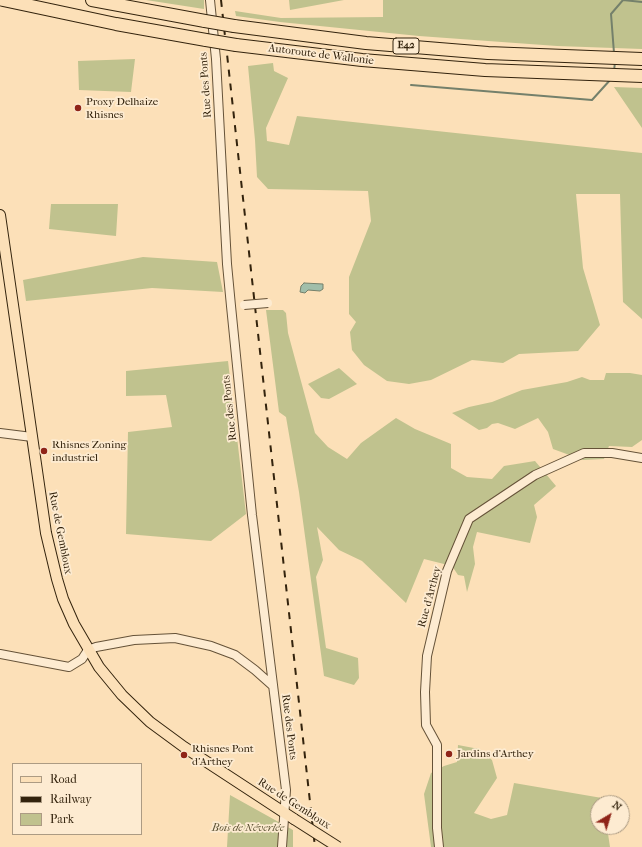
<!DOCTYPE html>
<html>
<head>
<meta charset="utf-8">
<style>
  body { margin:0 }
  #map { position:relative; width:642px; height:847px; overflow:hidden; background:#fce0b8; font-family:"IM FELL French Canon",serif }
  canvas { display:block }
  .legend { position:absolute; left:12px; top:763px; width:130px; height:72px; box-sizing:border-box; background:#fdebd1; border:1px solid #ac9b83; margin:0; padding:5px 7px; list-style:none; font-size:12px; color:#33230d }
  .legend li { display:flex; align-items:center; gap:8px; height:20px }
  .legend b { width:20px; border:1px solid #ac9b83 }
  .north { position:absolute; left:590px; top:795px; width:40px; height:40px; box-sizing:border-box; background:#fdebd1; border:1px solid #ac9b83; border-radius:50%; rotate:38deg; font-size:11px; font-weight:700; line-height:16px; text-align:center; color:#33230d }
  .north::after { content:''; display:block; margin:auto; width:14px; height:18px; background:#8f2418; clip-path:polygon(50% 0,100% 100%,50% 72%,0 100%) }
</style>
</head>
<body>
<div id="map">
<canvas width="642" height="847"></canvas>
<ul class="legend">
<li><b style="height:5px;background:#fce0b8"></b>Road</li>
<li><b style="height:5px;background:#33230d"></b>Railway</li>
<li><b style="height:11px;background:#c0c28e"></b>Park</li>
</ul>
<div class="north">N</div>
</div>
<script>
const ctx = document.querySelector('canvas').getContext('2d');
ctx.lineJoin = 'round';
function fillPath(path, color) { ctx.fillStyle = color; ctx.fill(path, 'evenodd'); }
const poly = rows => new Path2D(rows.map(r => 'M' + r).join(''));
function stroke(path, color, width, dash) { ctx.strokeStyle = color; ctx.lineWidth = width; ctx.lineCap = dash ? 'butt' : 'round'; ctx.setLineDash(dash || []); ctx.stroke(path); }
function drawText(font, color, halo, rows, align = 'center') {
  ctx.font = font + ' "IM FELL French Canon",serif'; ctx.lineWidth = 3.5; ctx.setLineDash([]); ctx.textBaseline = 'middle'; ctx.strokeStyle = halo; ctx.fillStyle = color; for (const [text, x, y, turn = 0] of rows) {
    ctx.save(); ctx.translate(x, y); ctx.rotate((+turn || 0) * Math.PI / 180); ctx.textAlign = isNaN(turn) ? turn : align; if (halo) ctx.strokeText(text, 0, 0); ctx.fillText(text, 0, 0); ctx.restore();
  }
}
fillPath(poly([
  [146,0,204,0,204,9],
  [289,0,344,0,290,10],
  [383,0,642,0,642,49,557,46,419,36,280,22,236,16,235,11,281,18,383,17],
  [135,59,131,92,79,90,78,61],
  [273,63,274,71,288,78,266,128,267,141,289,145,297,116,642,153,642,319,623,302,620,194,576,194,583,268,600,325,578,351,519,354,503,363,472,360,431,380,409,384,387,381,364,365,352,350,350,332,356,322,349,314,349,277,371,221,368,191,268,189,257,177,255,140,248,66],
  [614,87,642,88,642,128],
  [51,204,118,204,116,236,49,229],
  [143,257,217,262,223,292,152,288,26,301,23,280],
  [266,310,283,310,286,313,288,333,315,433,328,447,347,459,361,443,396,418,415,429,451,444,451,468,467,477,492,479,504,466,535,461,556,486,534,505,537,517,530,543,477,532,473,547,475,564,467,592,464,576,458,575,452,566,424,559,406,603,362,561,339,550,317,527,323,560,316,577,326,648,358,658,359,678,354,685,324,676,299,492,286,417,279,412],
  [228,361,246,514,211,541,126,534,128,432,172,427,166,395,126,396,126,371],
  [339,368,357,384,329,399,321,398,308,384],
  [606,373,630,373,642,375,642,440,632,447,609,446,604,459,583,460,553,449,548,432,538,418,515,429,498,423,492,424,487,428,479,430,452,413,469,407,492,402,522,390,567,382,582,377,590,380,604,380],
  [458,745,479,749,492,760,497,778,474,813,491,819,507,815,514,783,602,798,603,803,598,803,598,827,607,827,610,847,431,847,424,794,431,773,444,766,457,762],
  [230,795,293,830,293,847,227,847]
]), '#c0c28e');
const water = poly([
  [304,283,323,284,323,289,320,291,308,290,305,293,300,292,301,286,304,283]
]);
fillPath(water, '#a0beaa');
stroke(water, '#74806b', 1);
stroke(poly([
  [614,53,611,14,623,0,642,2],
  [614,71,615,62],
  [411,85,592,100,611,79]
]), '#74806b', 2);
const minor = poly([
  [210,0,216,59,227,264,231,306,252,515,286,790,282,847],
  [0,433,32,437],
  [0,654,69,667,82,659,88,650,96,647,134,640,175,638,211,646,235,655,255,670,273,686],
  [439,847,437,828,437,745,426,725,425,692,427,656,447,571,469,519,535,475,584,453,612,453,642,458]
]);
const major = poly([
  [0,215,46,533,57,579,63,599,74,624,99,667,122,695,150,722,184,747,294,819]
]);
const highway = poly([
  [3,0,116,24,206,40],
  [92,0,205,21],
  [234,26,366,43,488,53,642,59],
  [236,45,362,60,485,70,642,76]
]);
stroke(minor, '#655238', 10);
stroke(major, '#33230d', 12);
stroke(highway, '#33230d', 14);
stroke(minor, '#fdebd1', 8);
stroke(major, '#fce0b8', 10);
stroke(highway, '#fce0b8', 12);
stroke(poly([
  [221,0,315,847]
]), '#33230d', 2, [7, 7]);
const minorBridge = poly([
  [244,305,268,303]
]);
const majorBridge = poly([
  [294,819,338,847]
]);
const highwayBridge = poly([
  [205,21,234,26],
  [206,40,236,45]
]);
stroke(minorBridge, '#655238', 10, []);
stroke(majorBridge, '#33230d', 12, []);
stroke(highwayBridge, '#33230d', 14, []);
stroke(minorBridge, '#fdebd1', 8);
stroke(majorBridge, '#fce0b8', 10);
stroke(highwayBridge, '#fce0b8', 12);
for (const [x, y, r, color] of [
  [78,108,4,"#8f2418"],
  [44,451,4,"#8f2418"],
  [449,754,4,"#8f2418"],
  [184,755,4,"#8f2418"]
]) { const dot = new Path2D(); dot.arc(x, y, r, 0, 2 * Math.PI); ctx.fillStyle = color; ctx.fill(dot); stroke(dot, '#fdebd1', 1.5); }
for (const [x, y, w] of [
  [406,46,26]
]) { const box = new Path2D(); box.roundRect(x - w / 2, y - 8, w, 16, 3); ctx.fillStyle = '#fdebd1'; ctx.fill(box); stroke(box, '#33230d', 1); }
drawText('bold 10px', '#33230d', null, [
  ["E42",406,46]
]);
drawText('11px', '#33230d', '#fdebd1', [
  ["Autoroute de Wallonie",321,55,7],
  ["Rue des Ponts",206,85,-94],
  ["Rue des Ponts",230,408,-96],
  ["Rue de Gembloux",60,533,79],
  ["Rue d'Arthey",430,597,-75],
  ["Rue des Ponts",289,727,83],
  ["Rue de Gembloux",294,804,33]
]);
drawText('11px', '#33230d', '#fdebd1', [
  ["Proxy Delhaize",86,102],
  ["Rhisnes",86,115],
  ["Rhisnes Zoning",52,445],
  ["industriel",52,458],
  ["Rhisnes Pont",192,749],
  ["d'Arthey",192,762],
  ["Jardins d'Arthey",457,754]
], 'left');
drawText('italic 11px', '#5d5334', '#fdebd1', [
  ["Bois de Néverlée",248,828]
]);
</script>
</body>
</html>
